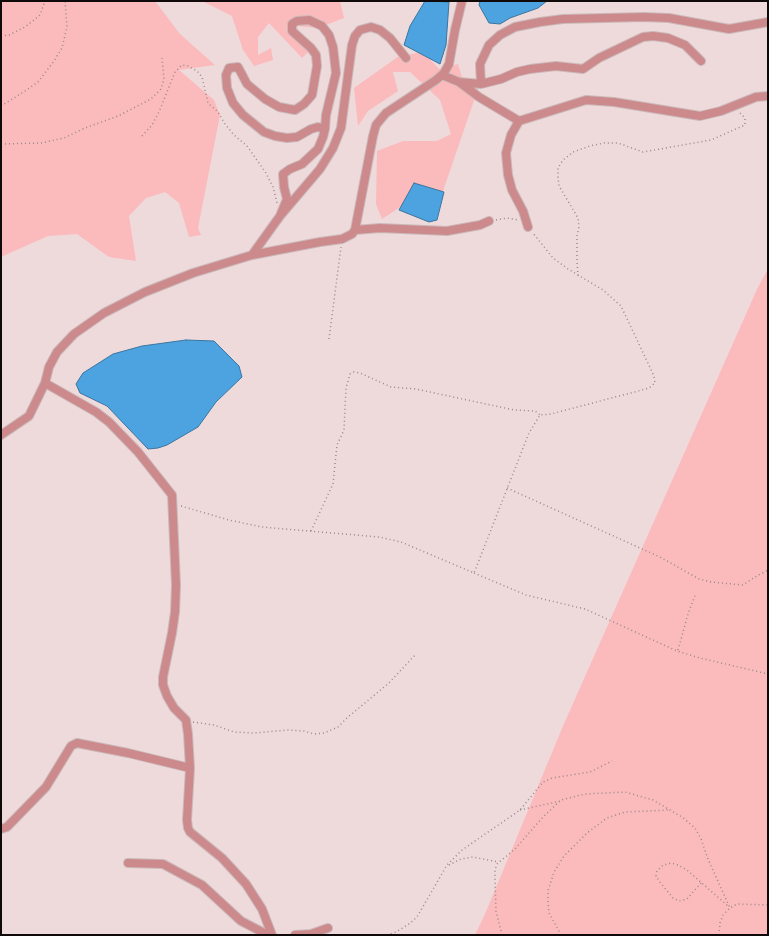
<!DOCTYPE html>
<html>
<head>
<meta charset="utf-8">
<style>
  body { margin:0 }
  #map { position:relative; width:769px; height:936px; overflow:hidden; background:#efdadb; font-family:Ubuntu,sans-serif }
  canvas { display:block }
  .frame { position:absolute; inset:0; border:2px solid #10090a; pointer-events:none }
</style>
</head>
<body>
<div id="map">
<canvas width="769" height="936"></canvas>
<div class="frame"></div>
</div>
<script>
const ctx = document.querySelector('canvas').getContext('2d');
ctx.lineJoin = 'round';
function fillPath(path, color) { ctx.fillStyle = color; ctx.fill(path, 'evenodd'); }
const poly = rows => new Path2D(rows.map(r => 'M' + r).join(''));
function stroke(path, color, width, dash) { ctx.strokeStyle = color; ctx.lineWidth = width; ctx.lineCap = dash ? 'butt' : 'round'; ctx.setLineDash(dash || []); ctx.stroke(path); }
fillPath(poly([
  [1,1,155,1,180,34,215,65,179,70,214,100,220,115,198,228,201,235,189,237,179,203,165,192,146,198,129,216,136,261,109,257,77,234,48,236,1,257],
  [202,1,340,1,344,18,318,28,296,26,311,49,302,58,269,23,258,37,258,55,271,48,273,60,254,66,243,50,232,16],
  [423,52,439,69,458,64,466,90,480,83,443,191,419,195,382,219,376,204,377,151,403,141,437,141,451,134,440,100,410,72,393,72,398,91,368,111,358,126,354,88,399,56],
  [768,269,768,935,475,935,485,914,563,726,758,287]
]), '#fbbabc');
const water = poly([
  [425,1,449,2,446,45,440,64,404,45,410,26,425,1],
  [480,1,547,1,538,8,510,18,500,24,489,23,479,5,480,1],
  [414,183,444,192,437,220,429,222,399,210,414,183],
  [186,340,214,341,239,366,242,377,216,402,198,427,167,445,158,448,148,449,107,406,80,393,76,384,83,373,113,354,142,346,186,340]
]);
fillPath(water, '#4ca3df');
stroke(water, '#3a759f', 1);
const minor = poly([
  [442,75,459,82,481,84,501,79,517,72,530,69,556,66,583,69,599,58,643,37,653,36,668,38,685,45,701,61],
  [459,82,479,97,519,121,586,100,614,102,700,116,721,111,756,97,768,96],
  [481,84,480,64,489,45,500,35,515,27,540,22,563,19,644,17,669,18,729,29,768,22],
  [519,121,511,135,506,153,508,175,512,190,523,211,528,227],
  [280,216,287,199,284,187,283,174,290,169,302,164,318,149,323,137,325,129,326,115,336,73,333,47,329,35,322,26,309,20,297,21,292,24,292,31,311,48,316,55,317,66,312,95,304,104,295,110,279,107,265,99,247,84,238,67,229,68,226,75,227,88,233,103,243,115,264,132,275,136,287,138,297,137,311,129,318,127,325,129],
  [355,230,380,228,447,231,480,225,489,221],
  [252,255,280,216,320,169,333,148,341,128,352,45,355,36,360,30,371,27,380,30,390,38,406,58],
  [45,383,96,412,109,422,138,452,172,495,176,585,175,612,172,633,163,677,163,685,167,696,174,708,186,720,188,734,190,768,187,820,188,828,190,832,222,858,246,884,262,909,272,935],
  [1,435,29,416,45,383,49,367,57,352,74,334,104,313,145,292,193,273,252,255,320,242,342,239,352,234,355,230,373,136,376,125,386,113,436,80,444,73,449,64,455,30,462,1],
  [1,829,7,827,46,787,71,746,77,743,128,753,190,768],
  [128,863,163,864,202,885,241,921,268,935],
  [295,935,311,934,328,928]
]);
stroke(minor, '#cbb9ba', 10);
stroke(poly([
  [1,36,9,35,25,27,40,15,45,1],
  [1,106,22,93,38,82,54,61,62,48,67,27,65,1],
  [142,136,152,125,159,112,175,72,182,65,188,66,197,71,202,77,208,103,218,112,225,124,234,135,247,146,266,173,273,187,277,203],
  [1,144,41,143,64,138,85,128,118,116,151,99,161,89,164,79,162,58],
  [496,220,507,218,518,220],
  [578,276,577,261,577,236,579,227,578,218,559,186,558,177,558,168,563,160,573,152,590,146,604,143,618,143,643,152,711,140,745,125,745,118,739,112],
  [329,339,341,247],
  [507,488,660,557,699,579,711,582,743,585,755,577,768,570],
  [181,506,229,520,262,527,379,537,401,542,474,573,529,433,540,415,551,414,638,391,649,388,655,383,654,376,621,306,603,290,568,269,553,258,533,233],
  [311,531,333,484,337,445,344,430,346,388,350,374,354,372,360,373,391,387,416,389,514,410,535,411,540,415],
  [474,573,526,595,585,609,677,651,700,658,768,674],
  [678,650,688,614,696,593],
  [193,722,214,725,234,732,254,733,288,730,304,731,314,734,324,733,338,727,348,717,389,683,415,655],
  [520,810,561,801],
  [449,865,461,859,473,857,499,862],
  [701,883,687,899,679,901,673,898,659,881,656,876,657,871,663,865,671,863,678,865,687,870,728,906],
  [387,935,396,932,409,924,417,917,447,865,462,850,520,810,543,782,552,778,590,772,612,761],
  [502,935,496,911,495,879,495,870,497,864,515,849,544,816,561,800,585,794,625,792,653,800,682,817,695,828,701,839,708,859,730,908],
  [561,935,549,913,548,901,548,891,554,872,564,856,587,833,607,818,625,812,669,810],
  [719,935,720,923,723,915,730,908,737,904,768,905]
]), '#99898a', 1.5, [1, 3]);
stroke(minor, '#cc8a8c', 8);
</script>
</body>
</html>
